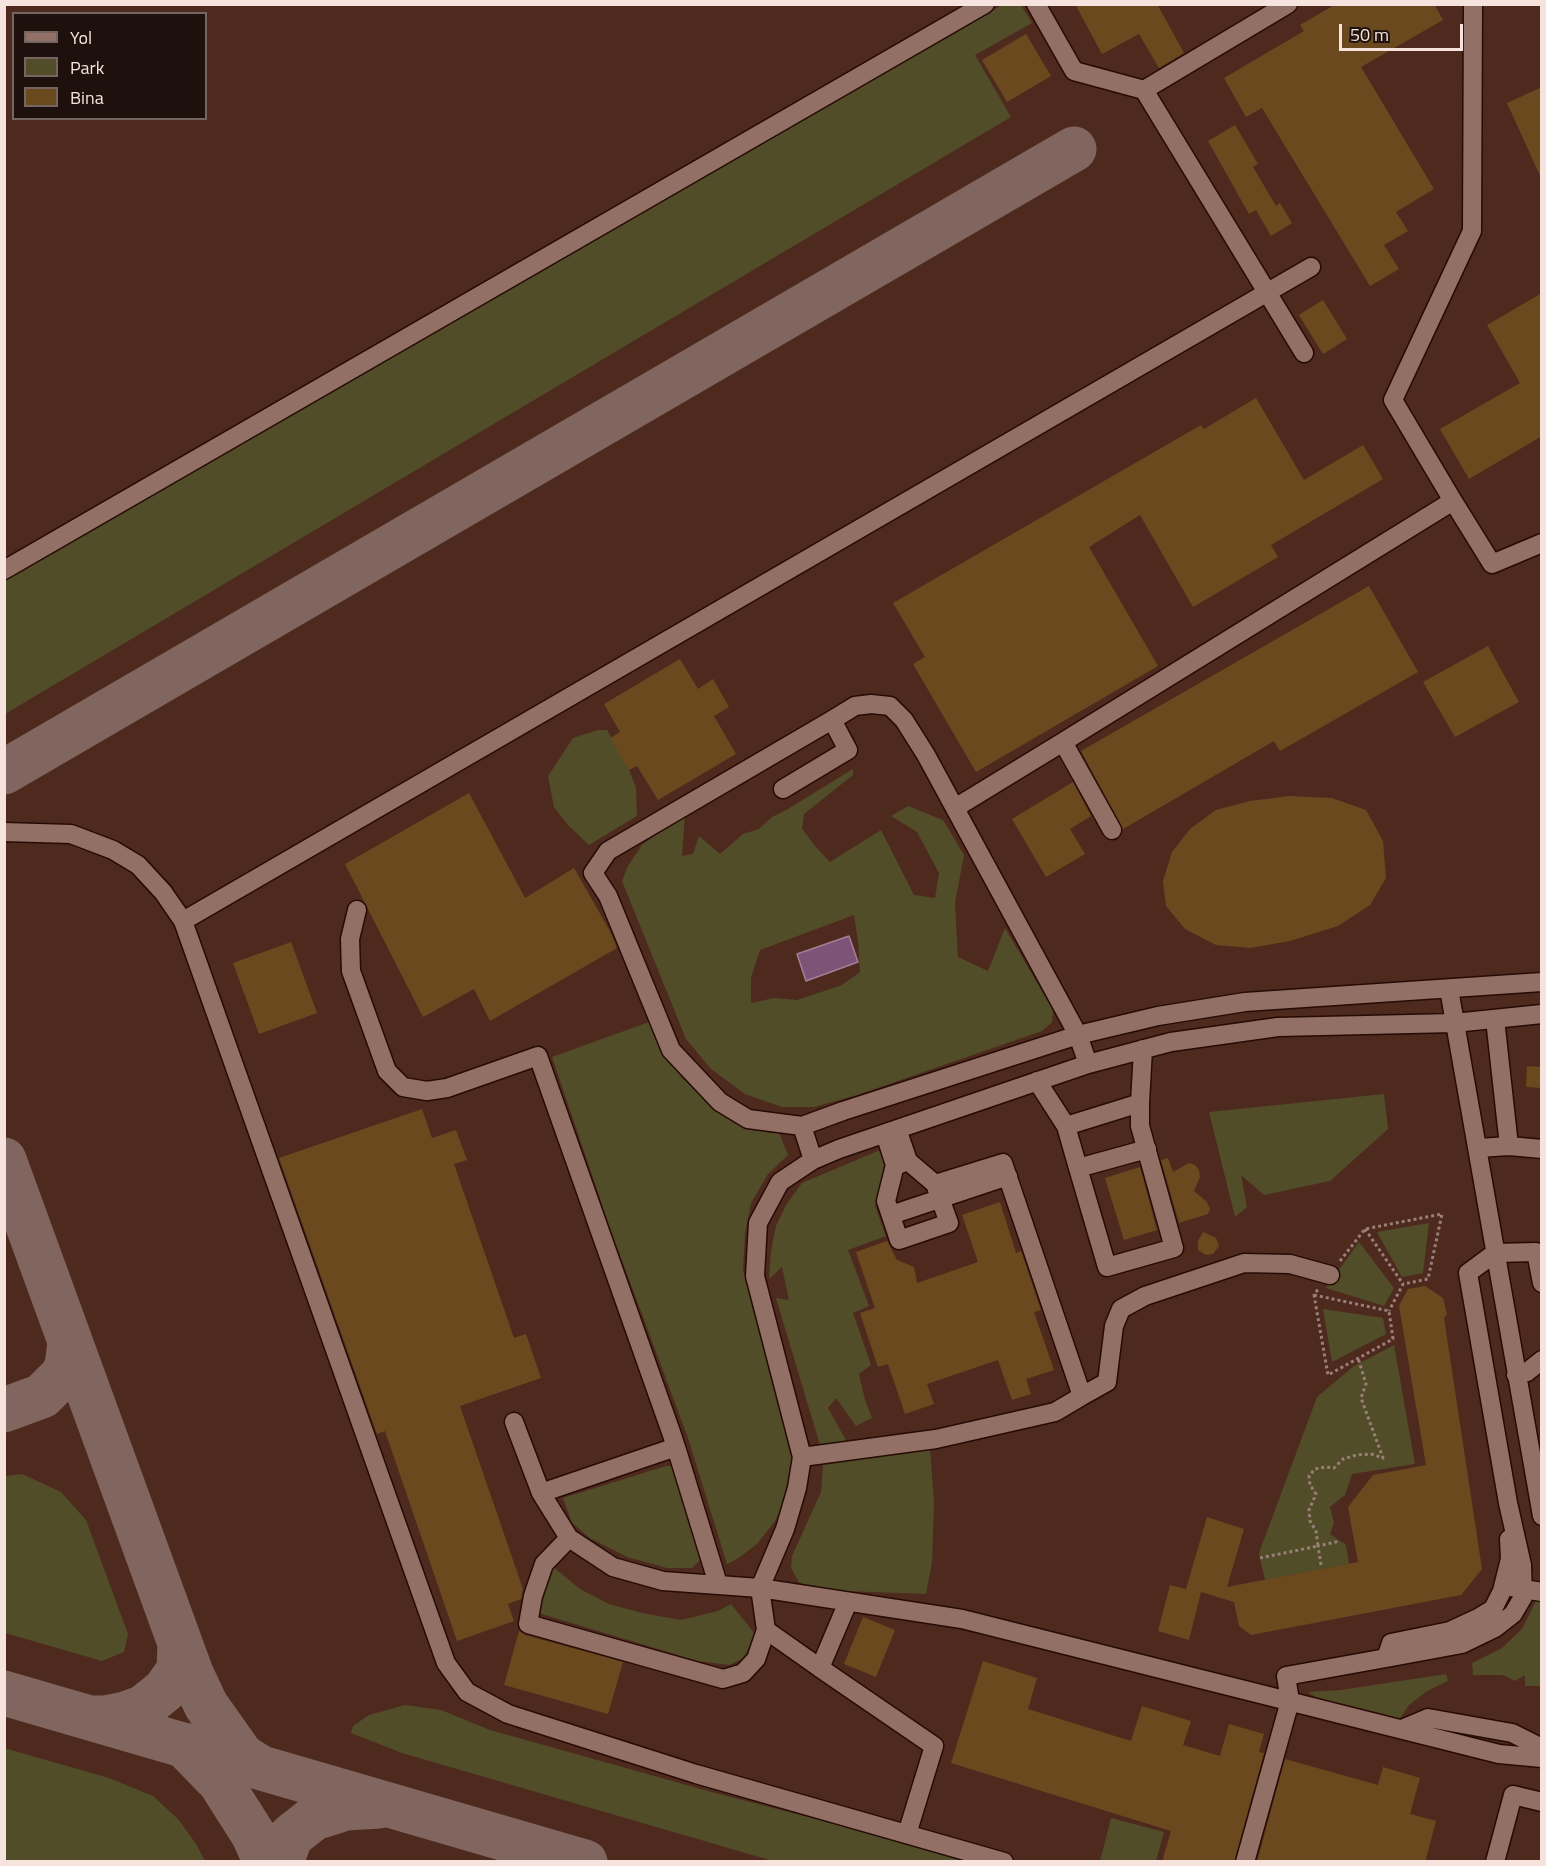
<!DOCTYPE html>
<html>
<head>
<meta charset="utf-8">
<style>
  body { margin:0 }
  #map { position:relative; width:1546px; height:1866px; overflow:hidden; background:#41231b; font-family:"Titillium Web",sans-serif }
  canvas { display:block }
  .frame { position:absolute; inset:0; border:6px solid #f7e3dd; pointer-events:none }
  .legend { position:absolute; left:12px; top:12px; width:195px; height:108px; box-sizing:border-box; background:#1e110d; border:2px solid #756560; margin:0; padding:8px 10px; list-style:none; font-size:18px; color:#f7e3dd }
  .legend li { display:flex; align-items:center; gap:12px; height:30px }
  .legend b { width:30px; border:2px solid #756560 }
  .scale { position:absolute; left:1339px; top:24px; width:124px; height:27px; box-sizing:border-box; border:3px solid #f7e3dd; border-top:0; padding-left:8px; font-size:18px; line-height:21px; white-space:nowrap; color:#f7e3dd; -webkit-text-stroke:4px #1e110d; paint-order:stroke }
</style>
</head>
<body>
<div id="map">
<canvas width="1546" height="1866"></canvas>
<div class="frame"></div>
<ul class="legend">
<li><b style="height:8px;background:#937065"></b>Yol</li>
<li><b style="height:16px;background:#514d29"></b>Park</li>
<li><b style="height:16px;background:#6b491e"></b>Bina</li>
</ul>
<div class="scale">50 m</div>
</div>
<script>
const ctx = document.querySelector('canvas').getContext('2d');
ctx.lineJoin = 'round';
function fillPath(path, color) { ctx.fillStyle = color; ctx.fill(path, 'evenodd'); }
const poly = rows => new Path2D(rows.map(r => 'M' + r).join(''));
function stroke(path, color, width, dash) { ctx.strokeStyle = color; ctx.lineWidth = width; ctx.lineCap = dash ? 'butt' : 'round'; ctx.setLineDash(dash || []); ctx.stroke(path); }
fillPath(poly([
  [5,5,1541,5,1541,1861,5,1861],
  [14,14,206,14,206,118,14,118]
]), '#4e2a1e');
fillPath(poly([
  [1002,5,1021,5,1032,23,975,55,1011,117,5,714,4,579],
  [598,730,607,730,629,770,636,788,637,816,589,845,568,825,554,807,548,776,573,738],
  [853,769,853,775,804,814,802,829,815,846,830,862,881,830,914,895,935,898,939,873,917,832,891,816,908,806,943,820,964,855,955,903,958,957,988,971,1005,928,1053,1010,1052,1022,1042,1031,857,1095,814,1107,782,1107,745,1094,711,1069,686,1039,622,881,628,866,642,845,685,814,682,856,693,854,699,836,720,854,743,834,759,829,772,817,788,809],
  [854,915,858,941,860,972,842,985,797,1000,774,998,751,1003,751,978,760,950],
  [649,1022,661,1047,682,1078,714,1108,738,1121,769,1133,779,1133,788,1155,768,1174,751,1203,745,1233,743,1270,792,1436,793,1463,789,1493,775,1521,757,1544,737,1559,727,1564,688,1438,610,1228,552,1057],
  [1384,1094,1388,1129,1330,1181,1264,1195,1241,1175,1247,1207,1235,1217,1209,1112],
  [880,1150,885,1165,875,1206,886,1236,848,1250,869,1306,853,1313,871,1365,859,1374,865,1400,872,1418,856,1426,836,1398,828,1408,847,1442,820,1445,776,1298,789,1300,782,1267,769,1279,771,1251,776,1226,786,1205,802,1183],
  [1429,1223,1423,1273,1402,1277,1377,1232],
  [1359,1242,1394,1288,1384,1306,1326,1288],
  [1323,1309,1383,1318,1386,1334,1332,1362],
  [1394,1345,1415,1464,1352,1474,1345,1495,1330,1507,1334,1523,1330,1534,1346,1545,1349,1564,1265,1580,1259,1553,1317,1397,1354,1366],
  [930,1447,934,1503,932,1562,926,1594,817,1590,799,1582,791,1568,792,1556,821,1492,823,1465],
  [666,1466,673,1466,679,1473,701,1559,692,1568,667,1568,627,1557,590,1538,572,1523,563,1498],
  [22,1474,61,1492,86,1520,128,1634,124,1652,102,1661,5,1633,5,1476],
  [552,1566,580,1589,609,1604,642,1613,681,1620,718,1611,731,1604,755,1634,744,1658,729,1665,698,1661,535,1612],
  [1538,1597,1541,1598,1541,1686,1525,1686,1525,1675,1515,1681,1503,1675,1473,1675,1472,1663,1502,1648,1522,1629],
  [1446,1674,1448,1681,1427,1691,1409,1705,1399,1720,1323,1702,1308,1692,1341,1690],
  [405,1705,441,1710,490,1730,715,1793,971,1859,970,1862,773,1861,402,1753,351,1733,353,1726,369,1715],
  [4,1748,109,1778,153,1796,179,1820,196,1844,205,1861,5,1861],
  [1111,1818,1164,1832,1156,1861,1100,1861]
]), '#514d29');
const water = poly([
  [849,936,858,962,806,981,797,954,849,936]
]);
fillPath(water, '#7d5477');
stroke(water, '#a27f96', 1.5);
stroke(poly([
  [4,772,1074,149],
  [4,1160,180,1643,179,1670,165,1690,144,1707,125,1714,105,1718,90,1718],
  [4,1410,42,1396,62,1376,67,1366,70,1343],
  [180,1643,191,1673,206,1705,242,1756,258,1766],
  [4,1693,585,1862],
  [184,1745,220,1782,253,1834,266,1862],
  [281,1862,291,1836,314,1818,346,1808,379,1806]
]), '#80665e', 45);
fillPath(poly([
  [1075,4,1157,4,1184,53,1159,68,1139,34,1102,54],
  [1336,4,1434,4,1443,20,1361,67,1434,189,1396,212,1408,231,1384,245,1399,269,1370,286,1262,108,1246,117,1224,78,1304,31,1300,25],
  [1026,34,1051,76,1007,102,982,60],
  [1542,87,1542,180,1507,103],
  [1235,125,1258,164,1253,167,1276,206,1280,203,1292,223,1271,236,1256,210,1249,214,1208,141],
  [1542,293,1542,436,1469,479,1440,429,1520,383,1487,325],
  [1323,300,1347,339,1323,354,1299,315],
  [1256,398,1304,480,1363,445,1383,479,1271,545,1278,557,1193,607,1140,515,1089,547,1158,666,976,772,913,664,925,657,893,603,1201,425,1204,429],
  [1369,586,1418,672,1280,751,1274,741,1123,829,1081,751],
  [1488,646,1519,702,1455,737,1423,682],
  [680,659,698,689,713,679,729,707,714,716,736,754,658,800,637,766,629,770,610,738,620,732,604,704],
  [1073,782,1091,816,1070,829,1085,854,1046,877,1012,819],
  [469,793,525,898,574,868,611,933,617,948,490,1021,474,989,423,1017,345,864],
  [1290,796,1332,798,1366,810,1383,841,1386,878,1370,905,1338,926,1290,941,1250,948,1216,945,1185,929,1166,906,1163,881,1172,852,1190,829,1216,810,1250,801],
  [291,942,317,1013,259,1034,233,963],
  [1527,1066,1542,1067,1542,1088,1526,1087],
  [422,1109,432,1138,456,1130,467,1160,454,1164,514,1338,526,1334,541,1378,460,1406,523,1589,521,1599,508,1604,514,1621,457,1641,385,1431,377,1434,279,1158],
  [1168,1158,1173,1172,1189,1163,1195,1165,1199,1170,1200,1177,1194,1191,1207,1202,1210,1209,1208,1214,1179,1223,1161,1160],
  [1140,1167,1157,1230,1124,1240,1105,1178],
  [1000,1202,1016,1253,1021,1251,1041,1310,1034,1312,1054,1370,1026,1379,1031,1394,1012,1400,998,1360,927,1384,934,1404,905,1414,888,1364,878,1367,860,1313,875,1308,856,1252,887,1241,897,1260,914,1267,917,1283,978,1262,962,1215],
  [1203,1232,1216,1238,1219,1246,1213,1254,1206,1255,1198,1250,1198,1241],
  [1425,1286,1443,1298,1447,1314,1444,1318,1482,1569,1461,1595,1251,1635,1239,1626,1234,1602,1201,1592,1189,1640,1158,1631,1170,1585,1186,1589,1207,1517,1244,1529,1227,1587,1358,1562,1348,1507,1373,1475,1426,1465,1399,1306,1408,1289],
  [863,1617,895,1630,876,1677,844,1664],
  [519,1631,525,1635,623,1662,608,1714,504,1685],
  [983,1661,1037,1678,1028,1709,1131,1741,1142,1706,1191,1721,1183,1745,1220,1756,1229,1724,1264,1734,1259,1752,1264,1753,1234,1862,1162,1862,1171,1831,951,1763],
  [1285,1759,1378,1785,1383,1767,1420,1778,1410,1814,1436,1821,1425,1862,1257,1862]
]), '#6b491e');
const minor = poly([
  [1036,4,1074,71,1144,90],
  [1288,4,1144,90,1304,353],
  [1453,501,1492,564,1542,543],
  [4,570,985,4],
  [832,720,855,706,871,704,890,706,904,720,926,755,1078,1035,1088,1064],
  [783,789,848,750,832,720,608,851,593,873,608,896,671,1050,720,1102,748,1119,802,1126,843,1111,1078,1035,1158,1016,1245,1002,1542,982],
  [955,808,1063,742],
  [1112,830,1063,742,1453,501,1393,400,1472,231,1473,4],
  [4,832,71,834,113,850,138,865,163,892,183,921,1311,267],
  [357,910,350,939,351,971,387,1071,403,1087,427,1091,447,1088,538,1056,671,1432,676,1447,541,1493],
  [183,921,446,1663,467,1692,508,1714,696,1774,1004,1862],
  [1449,989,1542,1516],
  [1037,1081,1066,1126,1140,1103,1143,1049],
  [802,1126,813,1160],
  [1066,1126,1078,1168,1147,1149],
  [897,1129,908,1161,897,1165],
  [885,1134,895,1165,886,1201,899,1240,949,1223,935,1184],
  [1509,1146,1542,1149],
  [1478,1148,1509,1146,1495,1019],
  [1078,1168,1107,1267,1174,1248,1140,1126,1140,1103],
  [891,1215,1008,1176],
  [1516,1375,1527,1372,1542,1360],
  [1082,1396,1107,1382,1114,1326,1121,1309,1145,1296,1244,1263,1290,1264,1330,1275],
  [514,1422,541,1493,569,1538,613,1567,663,1581,760,1588,962,1619,1499,1754,1542,1758],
  [676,1447,718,1584],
  [802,1457,936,1439,1055,1412,1082,1396,1003,1163,935,1184,908,1161],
  [569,1538,544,1564,533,1596,528,1624,723,1679,743,1673,756,1659,766,1630,820,1668],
  [1512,1587,1542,1592],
  [848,1602,820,1668,934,1746,907,1834],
  [766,1630,760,1588,785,1529,797,1488,802,1457,755,1276,758,1223,780,1182,813,1160,839,1149,1088,1064,1171,1042,1278,1027,1454,1023,1542,1014],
  [1386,1658,1462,1644,1495,1628,1513,1614,1523,1597,1522,1565,1508,1503,1468,1273,1495,1253,1536,1252,1542,1283],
  [1402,1729,1428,1718,1512,1733,1542,1748],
  [1245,1862,1290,1701,1286,1676,1386,1658,1391,1643,1450,1631,1478,1618,1493,1609,1502,1591,1510,1559,1509,1539],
  [1495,1862,1513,1795,1542,1802]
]);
stroke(minor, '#260b05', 21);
stroke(poly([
  [1365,1229,1403,1284,1389,1311],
  [1340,1261,1365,1229,1442,1214,1428,1279,1403,1284],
  [1314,1295,1389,1311,1393,1339,1328,1375,1314,1295,1319,1288],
  [1260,1558,1318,1546,1316,1531,1310,1521,1309,1510,1316,1494,1310,1485,1309,1476,1315,1469,1325,1467,1334,1468,1343,1459,1356,1455,1371,1454,1383,1458,1361,1398,1366,1384,1358,1358],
  [1321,1565,1318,1546,1340,1541]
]), '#997f78', 3, [3, 3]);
stroke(minor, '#937065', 18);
</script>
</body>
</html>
